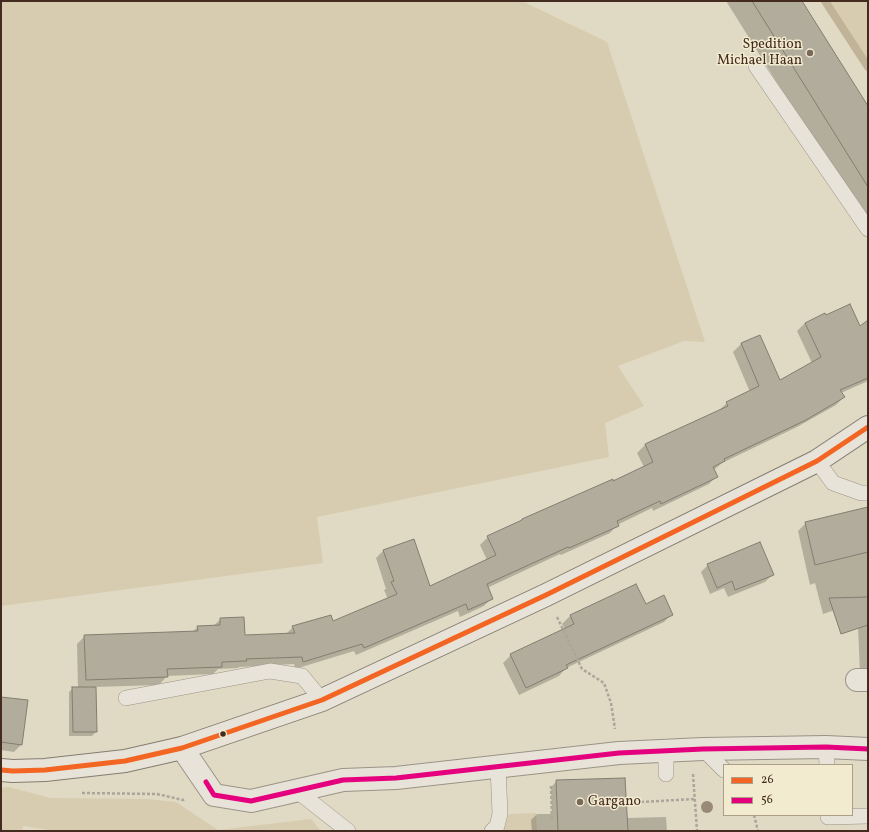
<!DOCTYPE html>
<html>
<head>
<meta charset="utf-8">
<style>
  body { margin:0 }
  #map { position:relative; width:869px; height:832px; overflow:hidden; background:#e0dac4; font-family:Vollkorn,serif }
  canvas { display:block }
  .frame { position:absolute; inset:0; border:2px solid #432b20; pointer-events:none }
  .legend { position:absolute; left:723px; top:764px; width:130px; height:52px; box-sizing:border-box; background:#f3ebd0; border:1px solid #ad9e8a; margin:0; padding:5px 7px; list-style:none; font-size:12px; color:#432b20 }
  .legend li { display:flex; align-items:center; gap:8px; height:20px }
  .legend b { width:20px; border:1px solid #ad9e8a }
</style>
</head>
<body>
<div id="map">
<canvas width="869" height="832"></canvas>
<div class="frame"></div>
<ul class="legend">
<li><b style="height:5px;background:#f26522"></b>26</li>
<li><b style="height:5px;background:#e5007d"></b>56</li>
</ul>
</div>
<script>
const ctx = document.querySelector('canvas').getContext('2d');
ctx.lineJoin = 'round';
function fillPath(path, color) { ctx.fillStyle = color; ctx.fill(path, 'evenodd'); }
const poly = rows => new Path2D(rows.map(r => 'M' + r).join(''));
function stroke(path, color, width, dash) { ctx.strokeStyle = color; ctx.lineWidth = width; ctx.lineCap = dash ? 'butt' : 'round'; ctx.setLineDash(dash || []); ctx.stroke(path); }
function drawText(font, color, halo, rows, align = 'center') {
  ctx.font = font + ' Vollkorn,serif'; ctx.lineWidth = 3; ctx.setLineDash([]); ctx.textBaseline = 'middle'; ctx.strokeStyle = halo; ctx.fillStyle = color; for (const [text, x, y, turn = 0] of rows) {
    ctx.save(); ctx.translate(x, y); ctx.rotate((+turn || 0) * Math.PI / 180); ctx.textAlign = isNaN(turn) ? turn : align; if (halo) ctx.strokeText(text, 0, 0); ctx.fillText(text, 0, 0); ctx.restore();
  }
}
fillPath(poly([
  [1,1,522,1,607,42,705,342,684,341,618,366,644,406,605,423,609,457,317,517,323,563,1,606],
  [822,1,868,1,868,73],
  [8,787,51,798,147,799,176,802,218,830,311,819,321,831,56,831,23,826,22,831,4,831,1,830,1,788],
  [536,813,537,831,504,831,509,814]
]), '#d7ccaf');
fillPath(poly([
  [726,1,801,1,868,108,868,228],
  [826,317,860,328,868,321,868,381,841,393,844,397,836,405,797,427,722,463,714,470,717,476,709,484,653,511,652,508,617,525,610,533,561,555,560,554,487,588,492,598,484,606,460,617,458,611,356,655,354,651,295,669,294,664,239,667,238,668,218,669,213,674,167,676,159,685,95,687,96,732,92,736,69,736,69,692,73,688,78,688,77,644,85,636,192,632,198,627,213,626,221,619,244,636,285,635,293,627,332,623,388,599,384,590,386,589,376,558,384,550,429,587,487,560,480,545,488,537,644,467,637,453,645,445,718,411,727,403,750,392,733,352,741,344,759,336,779,382,812,363,797,331,805,323],
  [868,508,868,599,823,614,815,583,810,585,798,531,806,523],
  [708,565,773,574,765,582,728,597,724,588,710,594,701,572],
  [636,585,645,606,672,614,664,622,566,668,559,676,519,695,503,663,511,655,565,629,562,624,570,616],
  [868,619,868,676,860,674,858,627],
  [1,698,22,744,14,752,1,750],
  [557,781,626,818,666,817,667,831,532,831,531,820,537,814,552,814,551,787]
]), '#0003');
stroke(poly([
  [825,1,868,67]
]), '#c0b397', 8);
const building = poly([
  [752,1,802,1,868,106,868,187,752,1],
  [850,304,860,326,868,320,868,378,840,390,845,397,806,420,724,459,725,461,713,467,718,477,661,504,660,501,617,521,619,526,569,548,568,547,487,584,493,599,468,610,466,604,364,648,362,644,303,662,302,657,246,659,247,661,222,662,222,667,167,669,168,677,86,680,84,635,198,631,197,626,220,625,220,618,244,617,245,635,295,633,292,626,331,615,333,621,397,594,391,582,394,581,383,550,414,539,430,586,496,555,487,536,522,520,522,519,613,479,613,481,653,462,645,444,728,406,726,402,759,386,741,343,760,335,780,380,821,357,805,323,825,313,826,315,850,304],
  [868,507,868,552,815,565,805,522,868,507],
  [760,542,774,575,735,590,732,581,717,588,707,564,760,542],
  [636,584,646,604,664,595,673,615,566,665,568,668,526,688,510,654,574,624,570,615,636,584],
  [868,597,868,625,841,634,829,598,868,597],
  [72,687,96,687,97,732,73,732,72,687],
  [1,697,28,700,22,745,1,742,1,697],
  [625,778,628,831,558,831,556,780,625,778]
]);
fillPath(building, '#b2ac9d');
stroke(building, '#847c70', 1);
const lane = poly([
  [756,66,868,229],
  [817,461,833,483,861,493,868,493],
  [126,698,270,671,302,676,322,700],
  [826,747,827,765],
  [703,749,724,770],
  [666,750,666,774],
  [296,790,348,831],
  [828,815,828,817,868,816],
  [492,831,497,826,500,814,498,767]
]);
const street = poly([
  [857,680,868,680],
  [182,748,214,795,251,801,343,780,396,778,619,753,703,749,826,747,868,749]
]);
const secondary = poly([
  [1,770,13,771,45,770,125,761,182,748,322,700,546,595,817,461,868,427]
]);
stroke(lane, '#9a9386', 16);
stroke(street, '#9a9386', 24);
stroke(secondary, '#847c70', 24);
stroke(poly([
  [557,617,582,669,604,683,611,703,615,729],
  [693,774,697,831],
  [551,786,552,820],
  [82,793,157,794,183,800,186,799],
  [641,802,695,799],
  [754,815,758,831]
]), '#aba59c', 2.5, [3, 2]);
stroke(lane, '#e7e3d8', 15);
stroke(street, '#e7e3d8', 22);
stroke(secondary, '#e7e3d8', 22);
stroke(poly([
  [1,770,13,771,45,770,125,761,182,748,322,700,546,595,817,461,868,427]
]), '#f26522', 5);
stroke(poly([
  [206,782,214,795,251,801,343,780,396,778,619,753,703,749,826,747,868,749]
]), '#e5007d', 5);
ctx.fillStyle = '#998a78';
for (const [x, y] of [
  [707,807]
]) { ctx.beginPath(); ctx.arc(x, y, 6, 0, 2 * Math.PI); ctx.fill(); }
for (const [x, y, r, color] of [
  [810,53,4,"#7a6859"],
  [223,734,3.5,"#432b20"],
  [580,802,4,"#7a6859"]
]) { const dot = new Path2D(); dot.arc(x, y, r, 0, 2 * Math.PI); ctx.fillStyle = color; ctx.fill(dot); stroke(dot, '#f3ebd0', 1.5); }
drawText('14px', '#432b20', '#f3ebd0', [
  ["Spedition",802,45],
  ["Michael Haan",802,61],
  ["Gargano",588,802,"left"]
], 'right');
</script>
</body>
</html>
